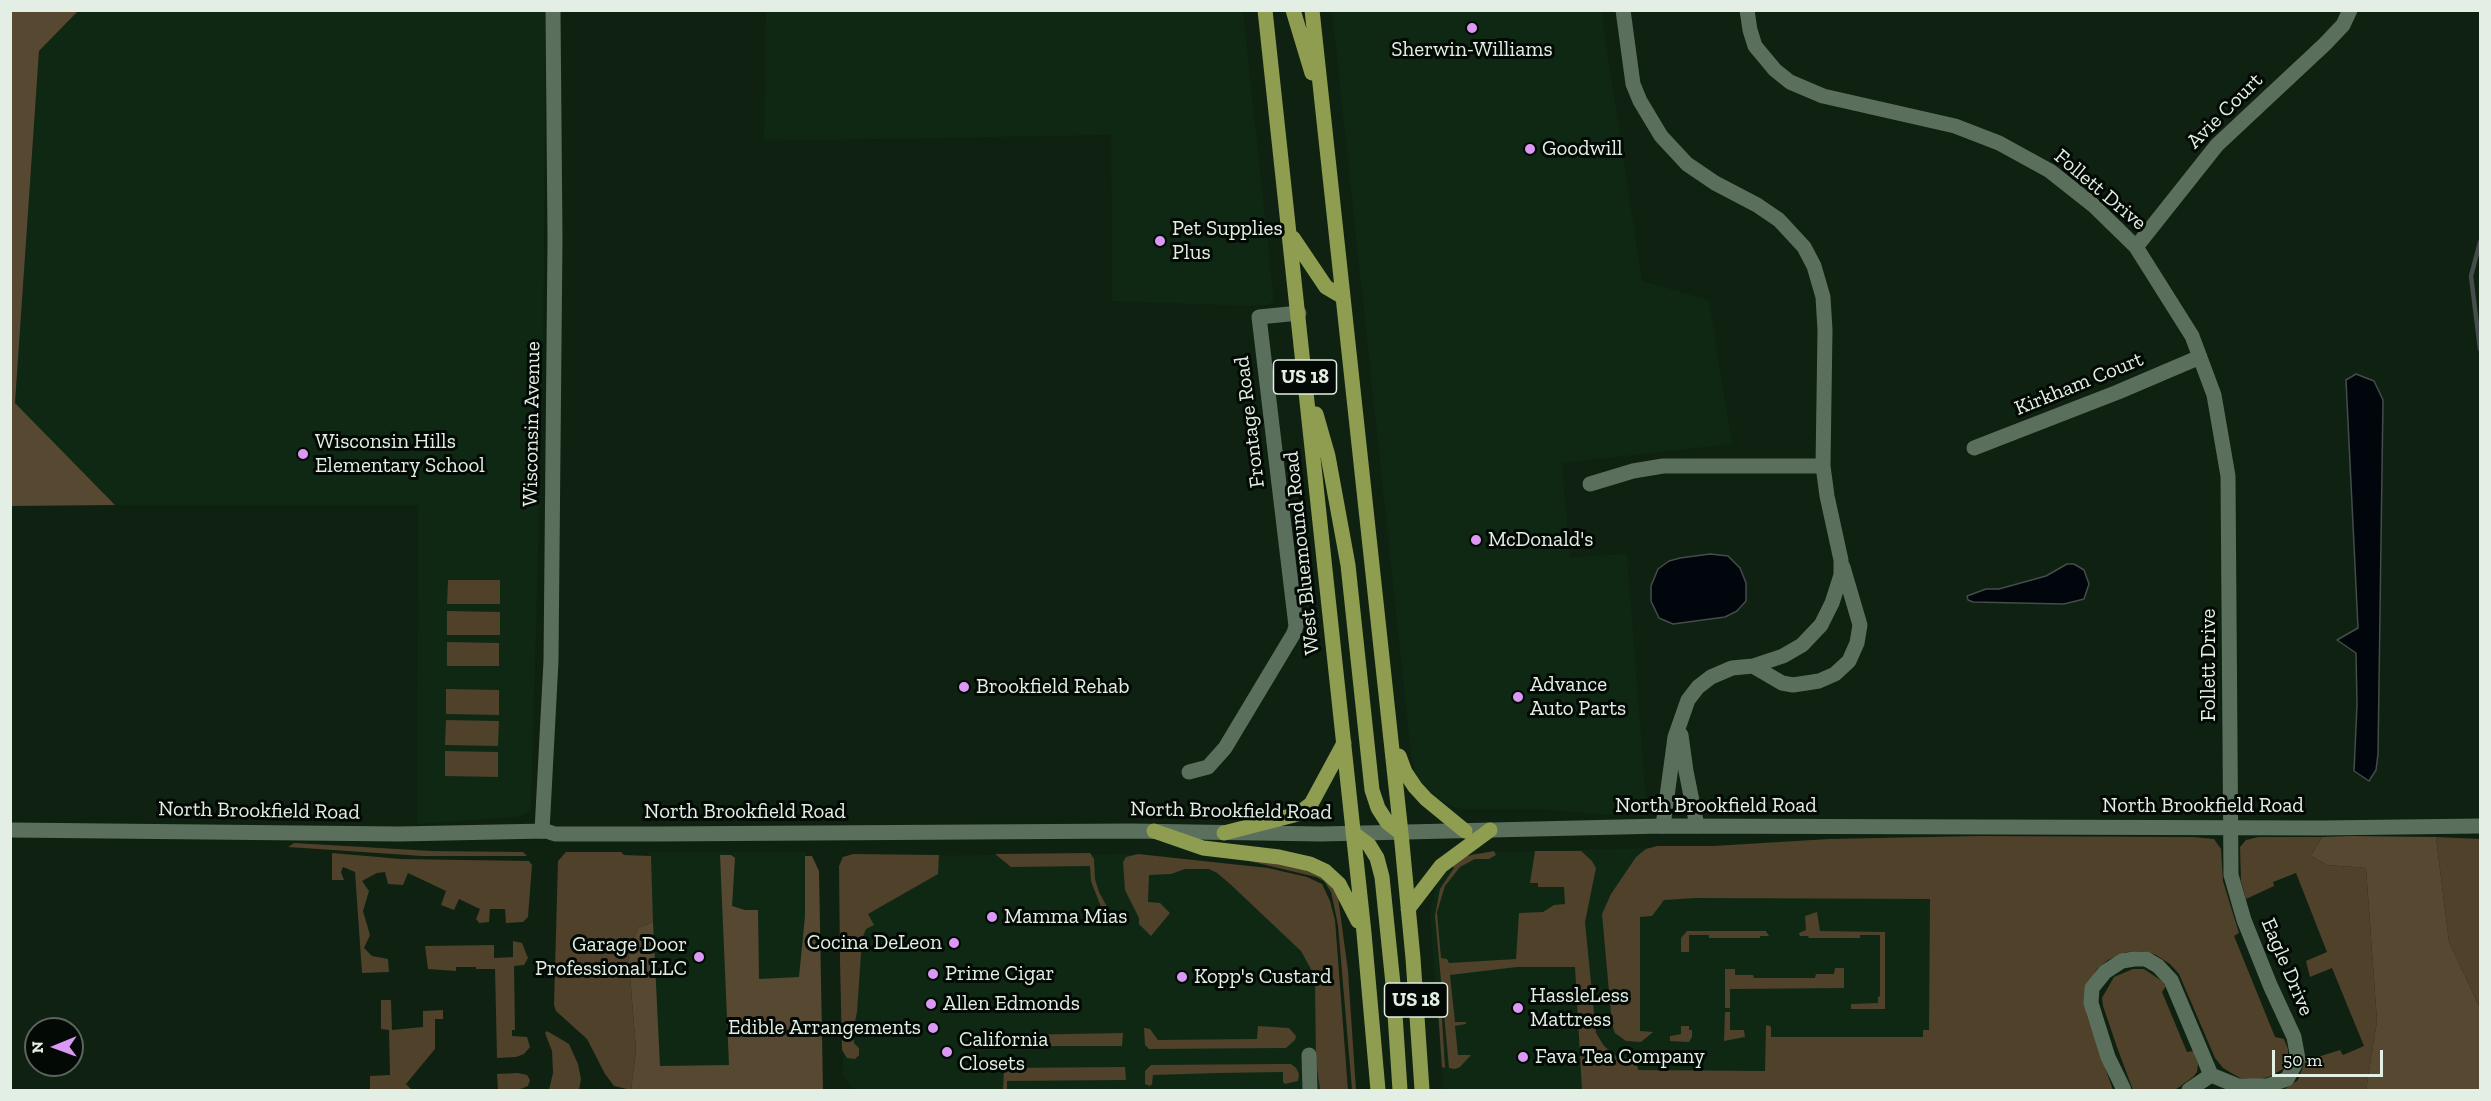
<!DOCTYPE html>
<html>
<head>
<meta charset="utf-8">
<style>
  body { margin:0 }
  #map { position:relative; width:2491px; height:1101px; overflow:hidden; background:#0f2111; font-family:"Zilla Slab",serif }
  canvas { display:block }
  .frame { position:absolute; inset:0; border:12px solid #e3efe4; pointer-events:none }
  .north { position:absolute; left:24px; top:1017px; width:60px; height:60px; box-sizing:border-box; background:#030904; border:2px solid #5d655e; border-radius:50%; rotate:269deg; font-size:16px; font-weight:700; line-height:24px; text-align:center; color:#e3efe4 }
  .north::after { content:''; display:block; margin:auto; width:21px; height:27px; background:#db99f5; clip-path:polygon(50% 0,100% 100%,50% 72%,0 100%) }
  .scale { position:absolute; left:2272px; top:1050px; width:111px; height:27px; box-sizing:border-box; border:3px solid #e3efe4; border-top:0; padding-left:8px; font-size:18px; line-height:21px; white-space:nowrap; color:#e3efe4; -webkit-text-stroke:4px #030904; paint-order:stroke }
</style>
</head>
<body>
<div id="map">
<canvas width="2491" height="1101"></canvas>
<div class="frame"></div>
<div class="north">N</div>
<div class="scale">50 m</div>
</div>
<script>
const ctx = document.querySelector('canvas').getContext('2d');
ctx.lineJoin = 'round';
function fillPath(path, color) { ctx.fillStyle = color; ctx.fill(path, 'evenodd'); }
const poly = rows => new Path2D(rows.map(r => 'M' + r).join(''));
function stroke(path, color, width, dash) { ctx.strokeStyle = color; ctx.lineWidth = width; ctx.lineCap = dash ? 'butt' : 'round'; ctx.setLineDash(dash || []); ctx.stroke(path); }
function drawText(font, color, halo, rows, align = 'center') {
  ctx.font = font + ' "Zilla Slab",serif'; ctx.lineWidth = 6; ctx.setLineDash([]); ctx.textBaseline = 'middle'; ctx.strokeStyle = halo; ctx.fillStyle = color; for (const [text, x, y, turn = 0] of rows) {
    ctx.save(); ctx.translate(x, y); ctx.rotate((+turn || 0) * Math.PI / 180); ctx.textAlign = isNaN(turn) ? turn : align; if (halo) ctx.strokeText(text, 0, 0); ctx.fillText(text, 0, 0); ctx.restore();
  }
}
fillPath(poly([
  [78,11,546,11,543,366,531,811,517,817,417,824,418,505,115,505,15,403,39,51],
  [766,11,1243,11,1274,301,1267,305,1249,306,1112,301,1111,135,764,141],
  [1332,11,1601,11,1642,281,1709,300,1732,444,1562,463,1570,557,1627,554,1647,814,1594,814,1537,809,1459,809,1435,798,1417,779,1411,754],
  [1977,836,1981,1090,1443,1090,1430,912,1437,883,1443,873,1474,853,1713,846,1829,839],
  [649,852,806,852,809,1087,654,1088],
  [1126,854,1216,865,1321,961,1326,1090,854,1090,843,1076,841,856]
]), '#0f2813');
fillPath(poly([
  [448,580,500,580,500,604,447,604],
  [447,611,500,612,500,635,447,635],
  [447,642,499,643,499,666,447,666],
  [446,689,499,690,499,715,446,714],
  [446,720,499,721,498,746,445,745],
  [445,751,498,752,498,777,445,776],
  [1977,836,2193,837,2214,839,2221,849,2223,881,2239,933,2234,936,2275,1037,2284,1039,2288,1049,2288,1059,2283,1069,2271,1076,2258,1080,2240,1078,2223,1068,2215,1058,2179,974,2170,964,2156,955,2144,951,2126,952,2108,960,2097,969,2089,982,2085,998,2087,1016,2113,1090,1582,1090,1575,967,1517,967,1450,975,1455,1022,1466,1022,1466,1024,1455,1026,1458,1055,1471,1055,1460,1067,1455,1069,1449,1068,1435,916,1440,889,1454,868,1452,865,1466,856,1494,851,1496,855,1489,859,1475,859,1460,867,1445,886,1437,912,1441,958,1447,959,1449,963,1516,959,1519,913,1543,912,1554,905,1565,904,1564,887,1538,887,1538,883,1530,883,1535,851,1581,851,1592,861,1596,868,1585,922,1596,1033,1604,1046,1616,1056,1637,1059,1638,1070,1765,1071,1766,1026,1768,1025,1771,1027,1771,1037,1923,1037,1923,1030,1929,1030,1930,899,1695,898,1664,900,1652,916,1640,917,1640,1031,1653,1032,1641,1042,1626,1041,1615,1033,1612,1025,1602,914,1611,894,1636,857,1646,849,1657,846,1713,846,1829,839],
  [2258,837,2322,837,2311,856,2327,865,2366,868,2377,1021,2366,1090,2283,1090,2298,1080,2305,1061,2340,1050,2343,1055,2364,1046,2332,968,2310,977,2306,961,2327,952,2296,873,2273,882,2274,886,2246,899,2241,881,2240,847,2246,840],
  [2436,837,2480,839,2480,1008,2449,942],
  [294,843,432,851,523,852,527,856,422,856,288,847],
  [566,852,621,852,624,855,651,856,653,922,638,928,628,950,636,1051,631,1090,614,1086,605,1074,587,1039,556,1011,554,1005,558,861],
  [332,853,401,859,529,861,532,865,528,917,523,922,506,923,505,909,490,909,489,922,479,923,476,919,480,909,459,899,454,910,441,905,446,891,408,873,403,885,388,884,385,872,377,873,362,881,369,891,363,911,370,935,364,948,372,956,388,959,389,972,362,973,355,872,343,867,341,872,344,880,332,880],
  [1090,853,1094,859,1095,879,1099,892,1117,925,1109,923,1099,902,1091,881,1090,866,1011,867,995,854],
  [853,854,939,855,938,874,868,914,874,925,866,929,862,939,857,1012,854,1026,854,1043,859,1048,859,1055,855,1059,847,1058,842,1050,840,962,839,866,843,857],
  [1138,854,1268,868,1307,877,1322,884,1330,901,1335,920,1348,1090,1320,1090,1316,1062,1315,982,1312,971,1301,951,1229,883,1217,873,1209,869,1185,869,1171,874,1149,875,1148,902,1160,903,1170,913,1151,936,1139,924,1139,918,1125,890,1123,862,1126,857],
  [1249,861,1271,861,1306,869,1327,879,1338,897,1348,971,1356,1090,1352,1090,1338,925,1331,892,1324,881,1316,877],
  [1817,912,1820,931,1885,932,1885,1009,1851,1009,1851,1004,1878,1003,1878,997,1880,996,1880,935,1860,935,1860,938,1809,938,1808,936,1800,936,1799,933,1806,930,1805,916],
  [1687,931,1766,931,1769,936,1760,936,1760,938,1709,938,1709,935,1689,935,1689,952,1681,952,1681,938],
  [513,941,522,943,528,958,524,965,514,966,515,1030,512,1030,512,1036,527,1037,530,1047,524,1054,516,1057,497,1058,495,969,476,969,476,967,456,967,456,971,428,969,425,946,494,945,494,958,513,957],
  [1835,968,1844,968,1844,988,1730,989,1730,1008,1725,1008,1725,969,1735,969,1735,975,1753,975,1754,978,1815,978,1816,974,1834,974],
  [2133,969,2144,969,2162,981,2166,986,2162,992,2187,1052,2193,1051,2198,1064,2197,1072,2193,1077,2175,1090,2133,1090,2118,1050,2103,1006,2102,998,2114,977],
  [1436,981,1442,1019,1445,1068,1442,1067],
  [381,1000,391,1000,392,1030,423,1027,423,1011,443,1010,443,1019,435,1019,435,1049,406,1084,411,1089,409,1090,370,1090,370,1076,390,1075,389,1030,381,1029],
  [1725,1012,1730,1012,1730,1030,1744,1030,1745,1037,1724,1041],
  [1258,1026,1289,1028,1296,1036,1295,1040,1286,1048,1149,1049,1145,1045,1144,1028,1150,1029,1158,1040,1257,1039],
  [1681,1026,1689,1026,1689,1030,1692,1030,1692,1037,1689,1042,1670,1041,1670,1036,1681,1034],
  [547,1031,569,1044,578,1064,581,1079,579,1090,549,1090,553,1073,552,1051,545,1033],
  [1123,1033,1122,1046,1010,1046,1010,1039,1014,1035],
  [1279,1064,1291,1064,1296,1068,1299,1074,1298,1081,1285,1084,1283,1082,1283,1072,1218,1073,1153,1075,1152,1084,1150,1086,1145,1084,1145,1071,1151,1065],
  [1125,1067,1126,1080,1007,1081,1007,1090,1003,1090,1004,1068],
  [518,1073,527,1075,530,1080,528,1086,518,1090,498,1090,497,1074]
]), '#4f412a');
fillPath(poly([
  [10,11,78,11,39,51,15,403,115,505,11,506],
  [2351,836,2436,837,2449,942,2480,1008,2480,1090,2366,1090,2377,1021,2366,868,2327,865,2311,856,2322,837],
  [720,855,731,855,735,858,732,906,745,910,758,910,759,979,799,977,805,916,805,856,812,856,819,871,823,1090,631,1090,636,1051,628,950,638,928,653,922,660,1066,729,1065]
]), '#564831');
const water = poly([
  [2356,374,2374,381,2383,400,2378,754,2376,770,2369,781,2354,771,2357,705,2356,653,2337,640,2358,628,2346,380,2356,374],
  [1710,554,1728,556,1740,568,1746,583,1746,601,1737,611,1725,617,1673,624,1659,618,1651,601,1651,586,1658,569,1669,561,1680,558,1710,554],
  [2067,564,2074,564,2084,570,2089,584,2084,599,2064,604,1973,602,1968,600,1967,596,1986,589,1999,589,2046,576,2067,564]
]);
fillPath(water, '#00060b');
stroke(water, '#444c4c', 1.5);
stroke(poly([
  [2480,242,2471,276,2480,349]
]), '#444c4c', 4.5);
stroke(poly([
  [1623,10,1633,84,1640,101,1661,136,1687,164,1715,183,1757,205,1779,220,1804,247,1814,266,1823,297,1825,330,1823,466,1827,496,1841,560,1841,575,1832,603,1821,625,1802,645,1783,656,1753,666,1732,668,1711,677,1698,687,1688,700,1675,737,1663,826],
  [1747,10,1750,30,1755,46,1775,70,1790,82,1823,96,1955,126,1999,143,2050,171,2093,205,2136,247,2192,336,2214,395,2228,476,2231,875,2244,920,2270,985,2294,1037,2298,1059,2287,1079,2267,1086,2238,1086,2211,1075],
  [2136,247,2217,145,2325,44,2343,25,2350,10],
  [1974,448,2118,392,2200,357],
  [1590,484,1633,471,1663,466,1823,466],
  [1753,666,1782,683,1793,685,1819,681,1835,674,1849,661,1857,643,1860,625,1843,567],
  [1681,735,1686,771,1697,826],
  [1189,772,1208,767,1225,748,1294,633,1296,626,1259,317,1299,313],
  [542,831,551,661,555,239,553,10],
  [1309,1055,1310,1090],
  [2124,1090,2108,1057,2091,1003,2092,988,2105,972,2122,961,2134,959,2146,959,2158,966,2171,980,2211,1075],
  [2189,1090,2211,1075]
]), '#5a6f5c', 15);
stroke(poly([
  [10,830,399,834,546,831,555,834,656,834,1131,831,1321,834,1663,826,2321,828,2480,826]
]), '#5a6f5c', 15);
stroke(poly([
  [1265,10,1364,933,1378,1090],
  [1293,10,1312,73],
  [1312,10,1401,833,1413,958,1422,1090],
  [1293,238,1326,287,1343,297],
  [1316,414,1328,456,1348,565,1372,790,1378,808,1387,822,1401,833],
  [1399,756,1405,772,1415,787,1426,799,1465,831],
  [1154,831,1203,848,1279,857,1310,864,1325,871,1339,884,1358,921],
  [1224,833,1298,814,1311,804,1344,743],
  [1353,833,1369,845,1377,858,1382,877,1393,984,1400,1090],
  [1408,909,1441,866,1490,830]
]), '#8f9d51', 15);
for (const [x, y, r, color] of [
  [1472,28,6,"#db99f5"],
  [1530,149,6,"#db99f5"],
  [1160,241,6,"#db99f5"],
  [303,454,6,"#db99f5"],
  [1476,540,6,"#db99f5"],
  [964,687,6,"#db99f5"],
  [1518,697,6,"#db99f5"],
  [992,917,6,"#db99f5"],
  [954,943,6,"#db99f5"],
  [699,957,6,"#db99f5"],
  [933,974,6,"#db99f5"],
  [1182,977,6,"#db99f5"],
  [931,1004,6,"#db99f5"],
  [1518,1008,6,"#db99f5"],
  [933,1028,6,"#db99f5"],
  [947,1052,6,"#db99f5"],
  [1523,1057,6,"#db99f5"]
]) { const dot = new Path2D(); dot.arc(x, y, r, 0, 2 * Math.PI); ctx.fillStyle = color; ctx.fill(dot); stroke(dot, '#030904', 2); }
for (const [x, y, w] of [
  [1305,377,63],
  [1416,1000,63]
]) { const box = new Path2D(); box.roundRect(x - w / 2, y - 17, w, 34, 4.5); ctx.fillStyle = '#030904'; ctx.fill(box); stroke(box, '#e3efe4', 1.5); }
drawText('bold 20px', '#e3efe4', null, [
  ["US 18",1305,377],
  ["US 18",1416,1000]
]);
drawText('21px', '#e3efe4', '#030904', [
  ["Sherwin-Williams",1472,50,"center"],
  ["Goodwill",1542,149],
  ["Pet Supplies",1172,229],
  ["Plus",1172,253],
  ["Wisconsin Hills",315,442],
  ["Elementary School",315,466],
  ["McDonald's",1488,540],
  ["Advance",1530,685],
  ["Auto Parts",1530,709],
  ["Brookfield Rehab",976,687],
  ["Mamma Mias",1004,917],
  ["Cocina DeLeon",942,943,"right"],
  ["Garage Door",687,945,"right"],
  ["Professional LLC",687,969,"right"],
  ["Prime Cigar",945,974],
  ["Kopp's Custard",1194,977],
  ["HassleLess",1530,996],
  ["Mattress",1530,1020],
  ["Allen Edmonds",943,1004],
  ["Edible Arrangements",921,1028,"right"],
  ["California",959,1040],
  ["Closets",959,1064],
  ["Fava Tea Company",1535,1057]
], 'left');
drawText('21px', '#e3efe4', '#030904', [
  ["Avie Court",2225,111,-45],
  ["Follett Drive",2100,190,40],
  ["Kirkham Court",2079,384,-22],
  ["Frontage Road",1250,422,-97],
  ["Wisconsin Avenue",532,424,-89],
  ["West Bluemound Road",1302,553,-96],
  ["Follett Drive",2209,665,-90],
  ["North Brookfield Road",1716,806],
  ["North Brookfield Road",2203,806],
  ["North Brookfield Road",259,811,1],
  ["North Brookfield Road",1231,811,1],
  ["North Brookfield Road",745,812],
  ["Eagle Drive",2287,967,67]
]);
</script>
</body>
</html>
